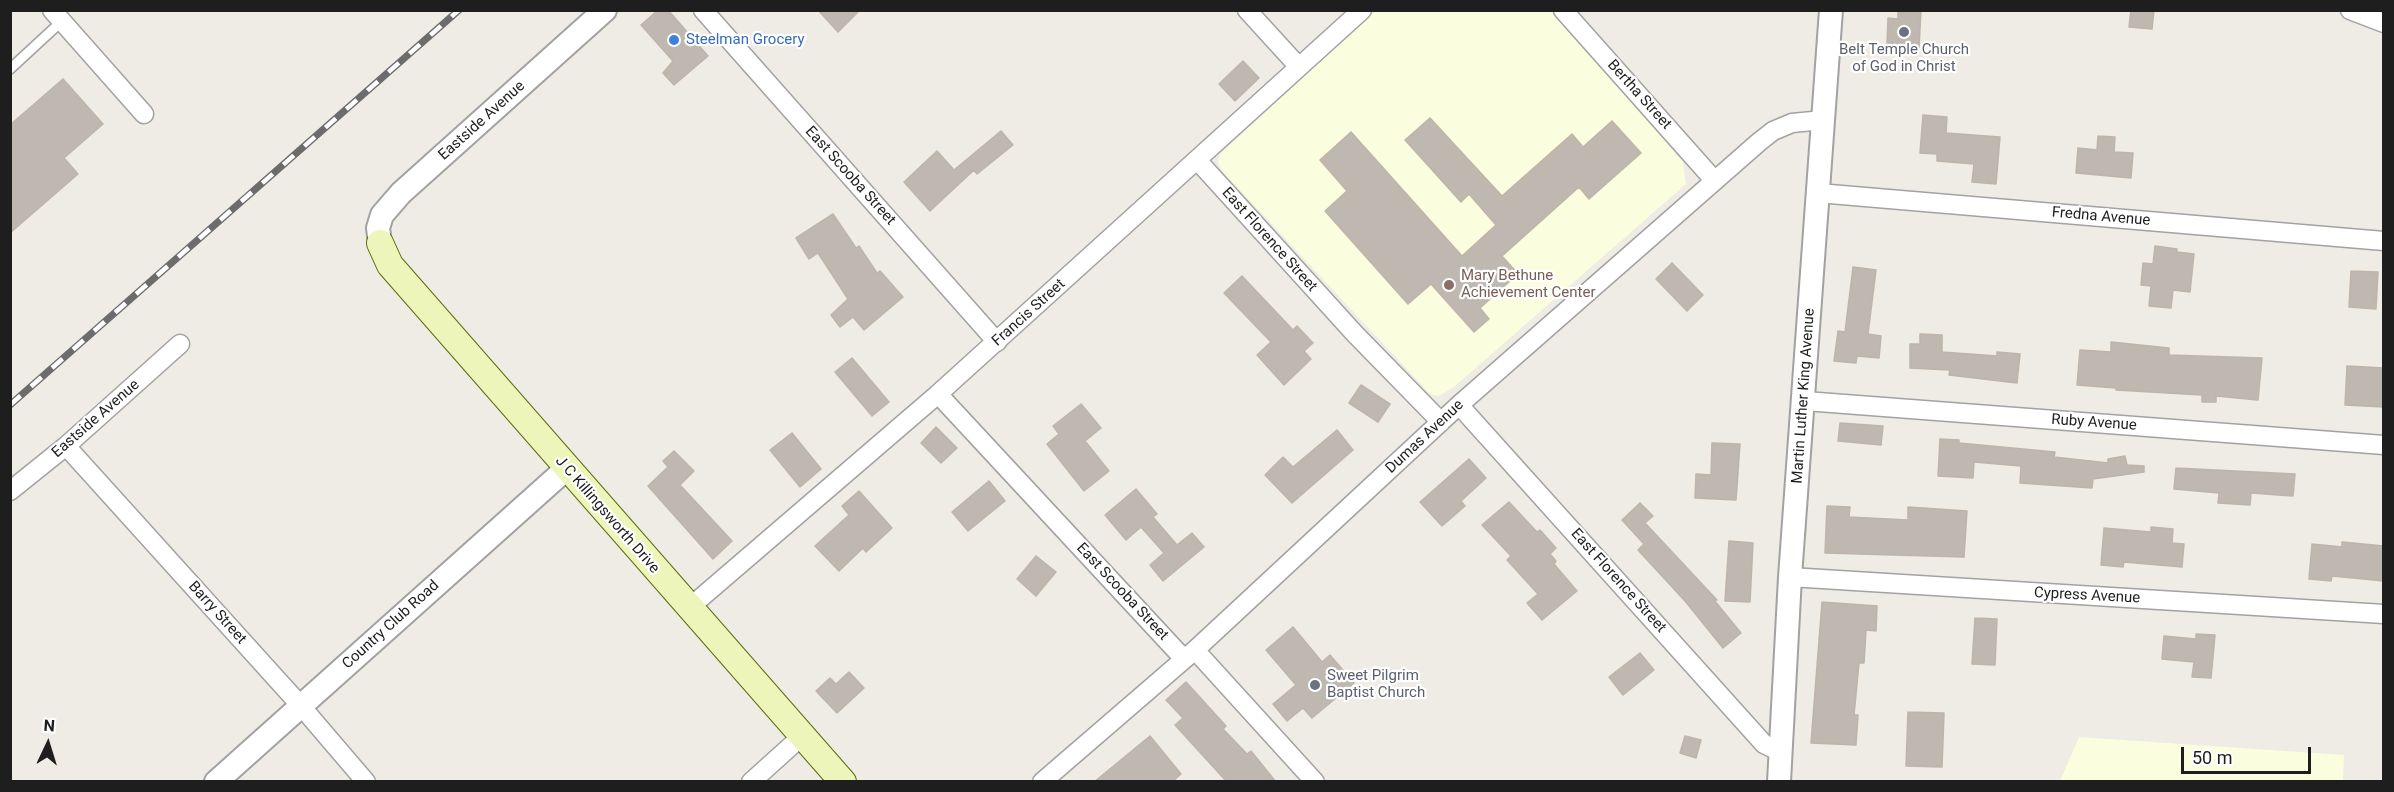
<!DOCTYPE html>
<html>
<head>
<meta charset="utf-8">
<style>
  body { margin:0 }
  #map { position:relative; width:2394px; height:792px; overflow:hidden; background:#eeece4; font-family:Roboto,sans-serif }
  canvas { display:block }
  .frame { position:absolute; inset:0; border:12px solid #1e1e1e; pointer-events:none }
  .north { position:absolute; left:18px; top:714px; width:60px; height:60px; -webkit-text-stroke:4px #fff; paint-order:stroke; rotate:4deg; font-size:16px; font-weight:700; line-height:24px; text-align:center; color:#1e1e1e }
  .north::after { content:''; display:block; margin:auto; width:21px; height:27px; background:#1e1e1e; clip-path:polygon(50% 0,100% 100%,50% 72%,0 100%) }
  .scale { position:absolute; left:2181px; top:747px; width:130px; height:27px; box-sizing:border-box; border:3px solid #1e1e1e; border-top:0; padding-left:8px; font-size:18px; line-height:21px; white-space:nowrap; color:#1e1e1e; -webkit-text-stroke:4px #fff; paint-order:stroke }
</style>
</head>
<body>
<div id="map">
<canvas width="2394" height="792"></canvas>
<div class="frame"></div>
<div class="north">N</div>
<div class="scale">50 m</div>
</div>
<script>
const ctx = document.querySelector('canvas').getContext('2d');
ctx.lineJoin = 'round';
function fillPath(path, color) { ctx.fillStyle = color; ctx.fill(path, 'evenodd'); }
const poly = rows => new Path2D(rows.map(r => 'M' + r).join(''));
function stroke(path, color, width, dash) { ctx.strokeStyle = color; ctx.lineWidth = width; ctx.lineCap = dash ? 'butt' : 'round'; ctx.setLineDash(dash || []); ctx.stroke(path); }
function drawText(font, color, halo, rows, align = 'center') {
  ctx.font = font + ' Roboto,sans-serif'; ctx.lineWidth = 4.5; ctx.setLineDash([]); ctx.textBaseline = 'middle'; ctx.strokeStyle = halo; ctx.fillStyle = color; for (const [text, x, y, turn = 0] of rows) {
    ctx.save(); ctx.translate(x, y); ctx.rotate((+turn || 0) * Math.PI / 180); ctx.textAlign = isNaN(turn) ? turn : align; if (halo) ctx.strokeText(text, 0, 0); ctx.fillText(text, 0, 0); ctx.restore();
  }
}
fillPath(poly([
  [1551,10,1683,162,1686,184,1454,387,1439,396,1430,394,1222,171,1218,162,1219,155,1375,11],
  [2079,737,2344,755,2343,781,2060,781]
]), '#fafdde');
const building = poly([
  [658,10,668,10,708,56,674,85,663,73,673,61,641,25,658,10],
  [818,10,860,10,838,32,818,10],
  [1898,10,1921,10,1919,48,1887,45,1888,18,1898,19,1898,10],
  [2131,10,2154,10,2152,29,2129,27,2131,10],
  [1243,61,1259,78,1235,101,1219,84,1243,61],
  [63,79,103,124,64,158,78,174,10,233,10,125,63,79],
  [1923,115,1947,117,1946,133,2000,137,1996,184,1972,182,1974,164,1937,161,1937,154,1920,153,1923,115],
  [1430,118,1502,196,1572,134,1583,147,1612,121,1641,153,1589,199,1579,187,1502,256,1518,274,1480,308,1489,319,1474,332,1431,284,1408,304,1325,211,1347,191,1320,160,1351,132,1462,256,1496,225,1469,194,1461,202,1405,140,1430,118],
  [1001,131,1013,145,977,174,974,170,930,211,904,182,937,151,954,170,1001,131],
  [2098,136,2115,137,2114,152,2133,153,2131,178,2076,173,2078,148,2097,150,2098,136],
  [833,214,856,248,859,246,877,273,880,271,903,297,864,330,853,317,840,327,831,315,848,299,818,253,809,259,796,238,833,214],
  [2155,246,2177,249,2177,252,2194,254,2190,292,2173,290,2171,308,2149,306,2151,286,2141,285,2143,263,2153,264,2155,246],
  [1672,263,1703,295,1687,311,1656,279,1672,263],
  [1853,267,1876,270,1868,334,1881,336,1879,358,1857,356,1856,363,1834,361,1838,331,1845,332,1853,267],
  [2351,271,2378,272,2376,309,2349,307,2351,271],
  [1242,276,1293,330,1297,326,1313,343,1304,351,1311,359,1284,385,1257,355,1271,342,1224,293,1242,276],
  [1920,334,1942,335,1942,352,1997,356,1997,352,2020,354,2017,383,1949,375,1950,370,1910,368,1910,344,1920,344,1920,334],
  [2111,342,2169,348,2169,355,2262,358,2258,400,2216,396,2216,402,2202,402,2202,395,2116,390,2116,388,2077,385,2080,350,2111,352,2111,342],
  [852,358,889,402,872,416,835,372,852,358],
  [2347,366,2384,368,2384,407,2345,405,2347,366],
  [1361,385,1390,404,1378,422,1349,403,1361,385],
  [1081,404,1101,428,1085,441,1109,471,1084,491,1047,444,1059,434,1053,426,1081,404],
  [1840,423,1883,426,1881,445,1838,441,1840,423],
  [936,427,957,448,941,463,921,443,936,427],
  [1337,430,1353,450,1292,503,1265,475,1283,457,1293,467,1337,430],
  [792,433,821,469,800,487,770,450,792,433],
  [1940,439,1959,440,1959,443,2055,452,2054,457,2108,463,2108,459,2125,456,2127,465,2144,466,2144,472,2093,479,2092,488,2020,483,2021,466,1974,462,1973,478,1938,476,1940,439],
  [1712,443,1740,444,1736,500,1695,498,1696,474,1711,475,1712,443],
  [674,451,694,471,680,485,732,541,713,559,648,486,668,467,663,461,674,451],
  [1469,459,1486,478,1461,501,1465,506,1442,526,1420,502,1469,459],
  [2176,468,2295,474,2293,496,2251,493,2250,505,2218,503,2219,493,2174,489,2176,468],
  [989,481,1005,501,968,531,952,512,989,481],
  [1136,489,1157,514,1153,517,1177,545,1192,533,1204,547,1163,581,1150,565,1164,553,1141,527,1126,540,1105,515,1136,489],
  [859,491,892,528,866,552,863,548,839,571,815,546,849,515,842,506,859,491],
  [1509,502,1537,532,1540,530,1556,548,1550,554,1556,561,1554,564,1577,591,1542,620,1527,603,1538,594,1507,560,1511,556,1482,525,1509,502],
  [1640,503,1653,516,1645,523,1717,600,1714,600,1741,633,1723,648,1685,601,1638,550,1644,544,1622,520,1640,503],
  [1827,506,1850,507,1849,517,1908,520,1908,507,1967,511,1964,557,1825,553,1827,506],
  [2151,527,2173,529,2172,543,2184,544,2182,567,2124,562,2123,567,2101,565,2104,528,2151,532,2151,527],
  [1729,541,1753,543,1750,602,1725,601,1729,541],
  [2342,542,2384,546,2384,581,2332,576,2331,581,2309,579,2312,544,2342,547,2342,542],
  [1036,556,1056,572,1036,596,1017,579,1036,556],
  [1822,602,1877,606,1876,631,1866,630,1864,663,1859,663,1854,715,1858,715,1856,745,1811,743,1822,602],
  [1975,618,1997,619,1995,665,1972,664,1975,618],
  [1293,627,1322,662,1330,655,1354,683,1312,718,1303,708,1287,721,1273,704,1296,685,1266,650,1293,627],
  [2196,634,2215,635,2211,678,2192,677,2194,662,2162,659,2164,636,2196,639,2196,634],
  [1640,653,1654,670,1623,695,1609,677,1640,653],
  [849,672,864,688,837,713,816,691,830,678,836,684,849,672],
  [1186,682,1226,726,1223,729,1247,754,1251,751,1276,782,1227,782,1175,725,1183,718,1166,700,1186,682],
  [1908,712,1944,713,1942,767,1906,766,1908,712],
  [1150,736,1181,774,1172,782,1094,782,1150,736],
  [1685,736,1701,740,1696,758,1680,753,1685,736]
]);
fillPath(building, '#beb8b1');
stroke(building, '#bfb4a7', 1.5);
const service = poly([
  [10,69,62,21]
]);
const minor = poly([
  [52,10,144,114],
  [703,10,997,342],
  [1247,10,1299,67],
  [1563,10,1714,180],
  [2350,10,2384,23],
  [1198,161,1355,334,1441,422],
  [1818,193,2384,241],
  [938,394,1184,659],
  [1805,401,2384,445],
  [1459,405,1764,744,1781,752],
  [66,446,301,706,366,782],
  [10,491,66,446,180,344],
  [1790,577,2384,614],
  [689,608,938,394,1362,10],
  [1195,650,1315,782],
  [751,782,802,736],
  [1042,782,1195,650,1459,405,1759,142,1773,131,1792,123,1823,120]
]);
const tertiary = poly([
  [380,243,378,228,382,215,401,193,605,10],
  [216,782,566,469],
  [1779,782,1790,577,1831,10]
]);
const secondary = poly([
  [380,243,390,265,843,782]
]);
stroke(service, '#a2a2a2', 12);
stroke(minor, '#a2a2a2', 21);
stroke(tertiary, '#a2a2a2', 26);
stroke(secondary, '#5a6e0b', 28);
stroke(service, '#fff', 9);
stroke(minor, '#fff', 18);
stroke(tertiary, '#fff', 22);
stroke(secondary, '#edf5bb', 26);
const rail = poly([
  [10,405,459,10]
]);
stroke(rail, '#6c6c6c', 7);
stroke(rail, '#fff', 4.5, [14]);
for (const [x, y, r, color] of [
  [1904,32,6,"#6b7280"],
  [674,40,6,"#3f7fe0"],
  [1449,285,6,"#8d6e63"],
  [1315,685,6,"#6b7280"]
]) { const dot = new Path2D(); dot.arc(x, y, r, 0, 2 * Math.PI); ctx.fillStyle = color; ctx.fill(dot); stroke(dot, '#fff', 2); }
drawText('15px', '#366cbe', '#fff', [
  ["Steelman Grocery",686,40]
], 'left');
drawText('15px', '#5b616d', '#fff', [
  ["Belt Temple Church",1904,50],
  ["of God in Christ",1904,67],
  ["Sweet Pilgrim",1327,676,"left"],
  ["Baptist Church",1327,693,"left"]
]);
drawText('15px', '#1e1e1e', '#fff', [
  ["Bertha Street",1639,95,48],
  ["Eastside Avenue",482,121,-42],
  ["East Scooba Street",850,176,48],
  ["Fredna Avenue",2101,217,5],
  ["East Florence Street",1269,240,48],
  ["Francis Street",1029,313,-42],
  ["Martin Luther King Avenue",1804,396,-86],
  ["Eastside Avenue",96,419,-41],
  ["Ruby Avenue",2094,423,4],
  ["Dumas Avenue",1425,437,-43],
  ["J C Killingsworth Drive",607,515,49],
  ["East Florence Street",1618,581,48],
  ["East Scooba Street",1122,592,47],
  ["Cypress Avenue",2087,596,3],
  ["Barry Street",217,613,48],
  ["Country Club Road",391,625,-42]
]);
drawText('15px', '#785e54', '#fff', [
  ["Mary Bethune",1461,276],
  ["Achievement Center",1461,293]
], 'left');
</script>
</body>
</html>
